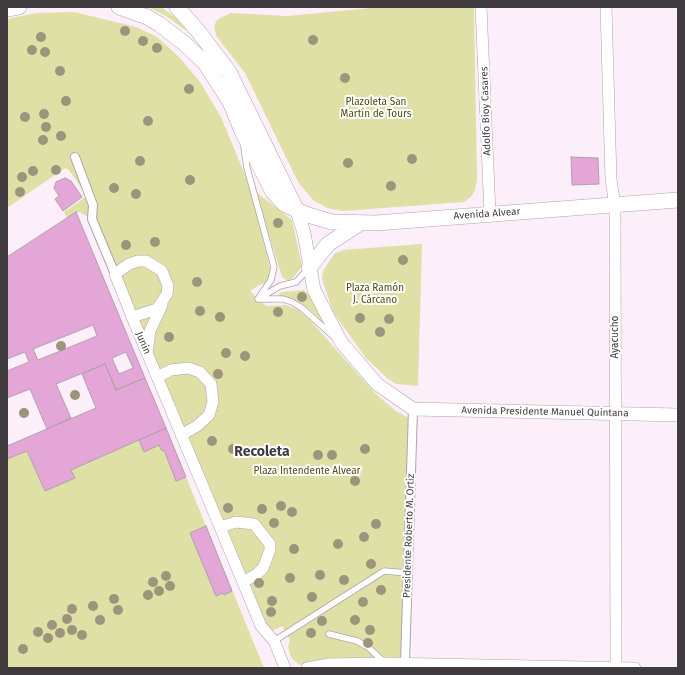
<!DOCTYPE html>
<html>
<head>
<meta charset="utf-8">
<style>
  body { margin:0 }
  #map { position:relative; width:685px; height:675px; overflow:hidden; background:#fdeff9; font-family:"Fira Sans",sans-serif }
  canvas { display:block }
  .frame { position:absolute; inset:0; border:8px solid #403b3f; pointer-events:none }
</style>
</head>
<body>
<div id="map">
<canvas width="685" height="675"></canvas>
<div class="frame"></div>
</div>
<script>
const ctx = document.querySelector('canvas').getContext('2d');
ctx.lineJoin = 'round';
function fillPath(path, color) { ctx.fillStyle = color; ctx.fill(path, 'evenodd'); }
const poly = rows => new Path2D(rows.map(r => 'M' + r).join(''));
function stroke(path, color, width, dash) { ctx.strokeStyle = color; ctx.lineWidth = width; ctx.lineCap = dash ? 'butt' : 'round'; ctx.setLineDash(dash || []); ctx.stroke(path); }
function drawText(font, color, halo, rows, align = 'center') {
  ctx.font = font + ' "Fira Sans",sans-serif'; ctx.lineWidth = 4; ctx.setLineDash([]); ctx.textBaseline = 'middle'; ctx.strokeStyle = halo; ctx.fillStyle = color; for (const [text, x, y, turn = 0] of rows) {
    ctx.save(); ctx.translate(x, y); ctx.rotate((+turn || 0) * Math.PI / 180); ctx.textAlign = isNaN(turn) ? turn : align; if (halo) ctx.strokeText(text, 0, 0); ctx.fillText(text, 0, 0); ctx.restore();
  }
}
fillPath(poly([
  [148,7,161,7,188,26,188,30,185,30,166,16],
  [381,7,474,7,477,180,475,190,471,197,464,202,343,211,327,208,313,200,298,182,245,73,217,37,214,28,216,21,220,18,231,13,287,16],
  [74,12,136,27,157,37,180,58,200,82,221,117,250,187,271,272,270,279,266,283,259,285,250,291,266,306,286,305,298,310,307,317,376,394,396,411,413,420,405,659,333,658,300,665,292,659,290,654,288,646,290,640,282,626,267,633,92,219,79,212,67,218,64,212,87,196,69,170,65,168,7,208,7,19,36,13],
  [256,192,292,220,302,266,293,278,288,281,282,277],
  [422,244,418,386,396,384,387,378,366,358,333,312,322,279,323,271,334,254,343,250],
  [304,290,313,300,328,327,308,308,298,301,279,297,279,294,282,292],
  [166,428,264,668,7,668,7,459,27,451,45,491,71,470]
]), '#dee0a5');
const building = poly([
  [571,157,598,158,599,184,572,185,571,157],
  [65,178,71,181,82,197,63,211,55,199,59,196,54,188,56,182,65,178],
  [76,212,145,378,116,390,105,364,56,384,71,418,47,429,30,389,7,398,7,371,29,362,25,352,7,359,7,257,76,212],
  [93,325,97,336,38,360,33,349,93,325],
  [126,352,133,368,119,374,112,358,126,352],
  [105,364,116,390,145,378,166,428,71,470,75,478,45,491,27,451,7,459,7,446,96,408,82,374,105,364],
  [166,428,186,477,176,481,164,450,162,451,159,445,144,452,139,440,166,428],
  [206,526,232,591,224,595,223,593,216,596,190,533,206,526]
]);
fillPath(building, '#e3a6d7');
stroke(building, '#aea1ab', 1);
const service = poly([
  [244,147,247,168,274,267,271,280,258,299],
  [260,298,280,286,296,282,309,268],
  [258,299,283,299,292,302,302,308,333,336],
  [329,634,357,641,368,647,385,663],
  [274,641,384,571,408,573]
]);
const pedestrian = poly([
  [75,157,93,205,92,219,115,274],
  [405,663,413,409]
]);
const minor = poly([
  [481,7,490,214],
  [606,7,611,179,615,206,616,668],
  [132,317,157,309,167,294,168,286,162,271,146,261,138,261,129,264,115,274,132,317,220,527,261,626,274,641,285,668],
  [147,353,150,331,162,305],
  [157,377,171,370,188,368,200,372,211,384,213,402,209,415,197,426,181,435],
  [220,527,236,522,254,524,270,544,270,550,263,568,257,574,243,582],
  [307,668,329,664,385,663,635,668]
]);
const tertiary = poly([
  [297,211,304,233,314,290,341,342,377,384,413,409,678,415]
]);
const secondary = poly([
  [119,7,147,17,159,24,184,43,205,63,230,102,242,131,273,192,284,204,308,215,332,222,376,223,678,200],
  [177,7,198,31,229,72,297,211],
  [7,9,19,7],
  [309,268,328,244,359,224]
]);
stroke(service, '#b0a3ad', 7);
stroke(pedestrian, '#b0a3ad', 10);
stroke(minor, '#b0a3ad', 12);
stroke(tertiary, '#b0a3ad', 14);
stroke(secondary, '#b0a3ad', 16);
stroke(service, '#fff', 5.5);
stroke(pedestrian, '#fff', 8);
stroke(minor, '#fff', 11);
stroke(tertiary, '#fff', 13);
stroke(secondary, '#fff', 15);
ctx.fillStyle = '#9c957b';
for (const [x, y] of [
  [125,31],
  [41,37],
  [313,40],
  [143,41],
  [157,48],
  [32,50],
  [45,52],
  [60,71],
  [345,78],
  [189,89],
  [66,101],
  [44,114],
  [25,117],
  [148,121],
  [46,127],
  [61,136],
  [43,140],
  [412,159],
  [140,161],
  [348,163],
  [56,170],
  [33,171],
  [22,177],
  [190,180],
  [391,186],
  [114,188],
  [20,192],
  [136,194],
  [278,223],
  [155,242],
  [126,245],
  [403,260],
  [197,282],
  [302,297],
  [200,311],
  [278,312],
  [220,317],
  [360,318],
  [389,319],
  [380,332],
  [169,337],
  [61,346],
  [226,353],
  [245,356],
  [218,374],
  [75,395],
  [24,413],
  [212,441],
  [233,449],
  [365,449],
  [248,452],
  [318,455],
  [332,455],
  [355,481],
  [281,506],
  [228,508],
  [262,509],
  [292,512],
  [274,523],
  [376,524],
  [364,537],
  [338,544],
  [294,549],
  [371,564],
  [320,575],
  [166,576],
  [290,578],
  [344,580],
  [153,582],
  [259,583],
  [170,586],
  [381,590],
  [159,591],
  [148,595],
  [312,597],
  [114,599],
  [272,601],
  [363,602],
  [93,606],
  [72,609],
  [118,610],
  [271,612],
  [67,619],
  [100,620],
  [355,620],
  [322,621],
  [52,625],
  [72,630],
  [370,630],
  [38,632],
  [60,633],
  [311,633],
  [82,635],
  [48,638],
  [368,643],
  [23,649]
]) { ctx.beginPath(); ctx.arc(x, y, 5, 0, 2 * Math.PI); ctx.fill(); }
drawText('10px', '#4c4c14', '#fff', [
  ["Plazoleta San",376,102],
  ["Martín de Tours",376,114],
  ["Plaza Ramón",375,288],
  ["J. Cárcano",375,300],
  ["Plaza Intendente Alvear",307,471]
]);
drawText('10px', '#403b3f', '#fff', [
  ["Adolfo Bioy Casares",486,111,-92],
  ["Avenida Alvear",487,214,-4],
  ["Ayacucho",615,337,-90],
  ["Junín",143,343,67],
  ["Avenida Presidente Manuel Quintana",545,412,1],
  ["Presidente Roberto M. Ortiz",409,536,-88]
]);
drawText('bold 14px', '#403b3f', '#fff', [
  ["Recoleta",262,452]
]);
</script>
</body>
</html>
